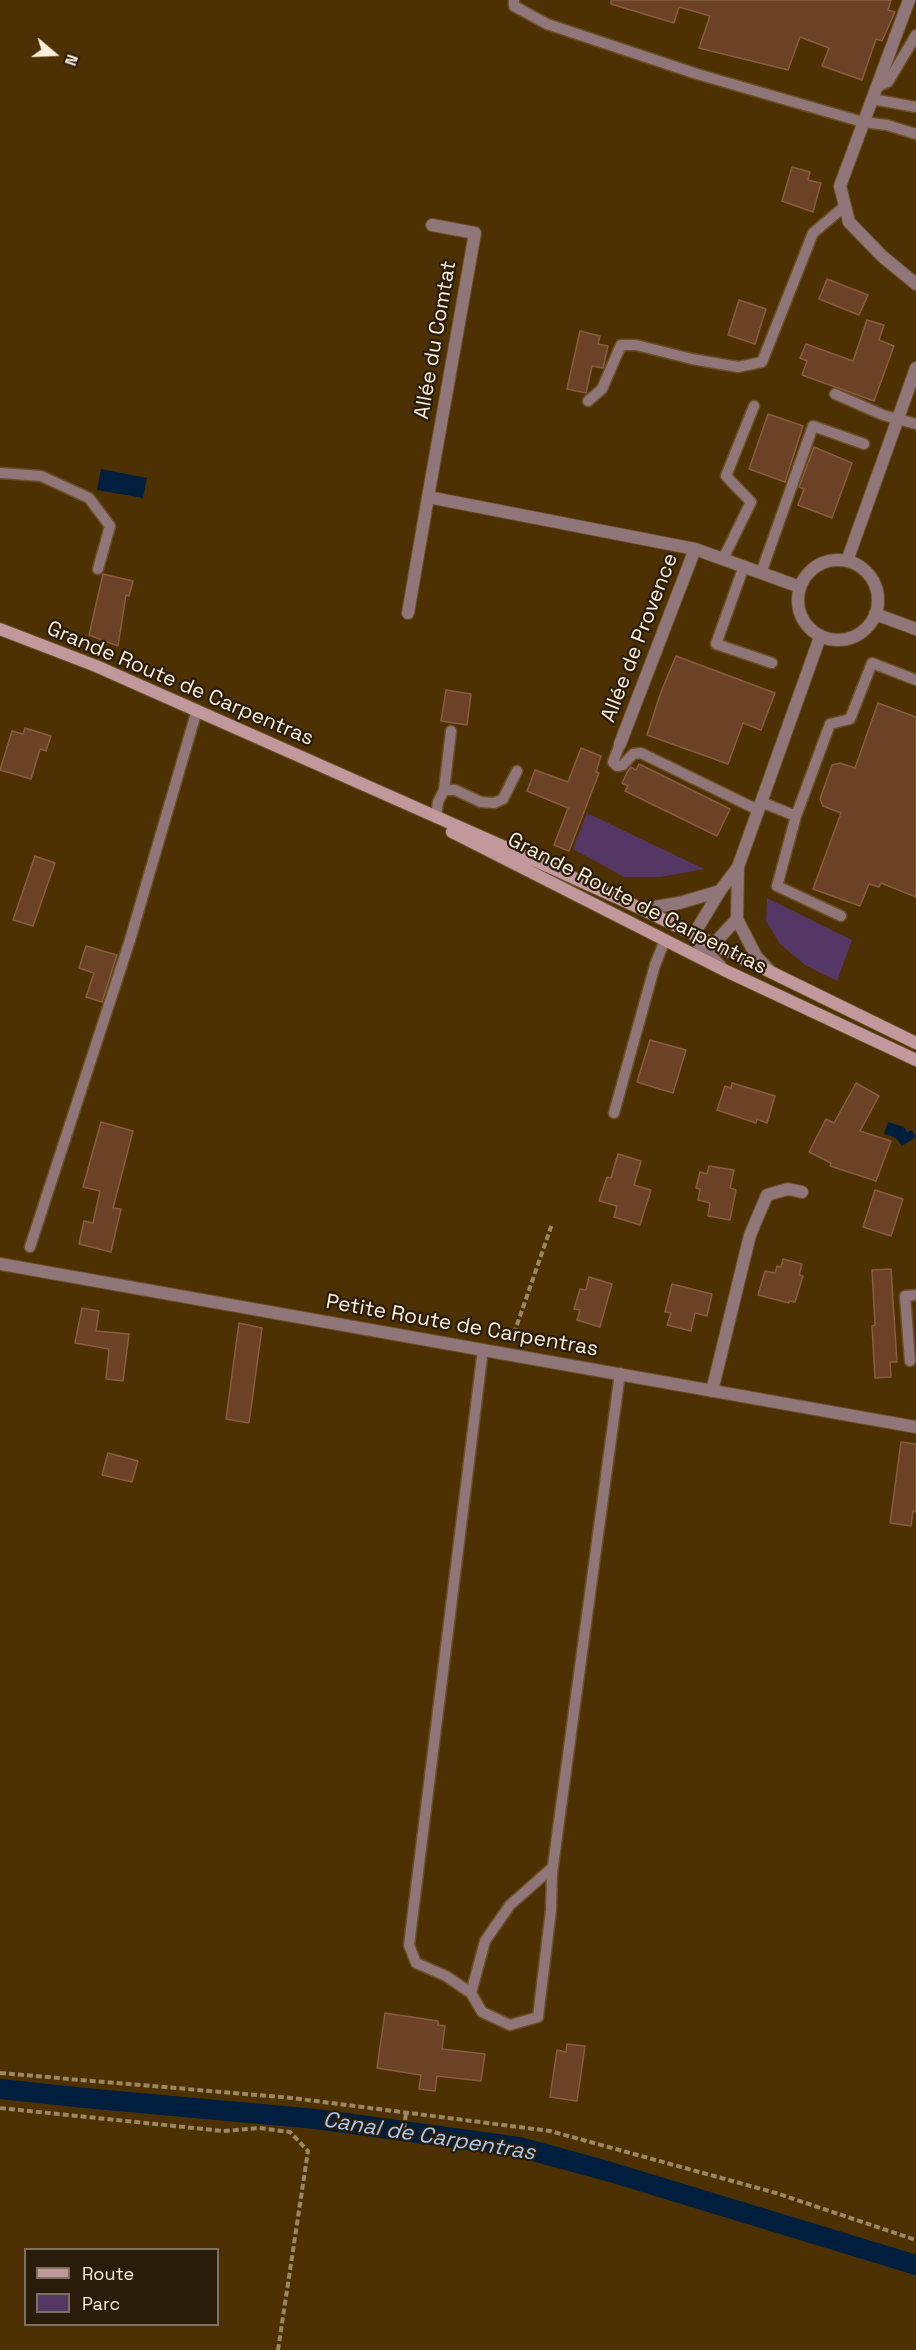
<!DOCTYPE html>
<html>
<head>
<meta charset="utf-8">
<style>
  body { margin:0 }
  #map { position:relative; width:916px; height:2350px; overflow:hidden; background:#4d3102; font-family:"Space Grotesk",sans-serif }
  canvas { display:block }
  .legend { position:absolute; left:24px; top:2248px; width:195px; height:78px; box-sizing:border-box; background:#291c0b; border:2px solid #7d705f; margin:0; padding:8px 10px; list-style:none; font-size:18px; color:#fceedc }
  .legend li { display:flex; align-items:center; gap:12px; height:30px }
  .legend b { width:30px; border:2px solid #7d705f }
  .north { position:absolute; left:24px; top:24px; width:60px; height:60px; -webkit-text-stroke:4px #291c0b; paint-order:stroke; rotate:109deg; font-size:16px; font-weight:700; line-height:24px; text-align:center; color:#fceedc }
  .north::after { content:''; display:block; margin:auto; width:21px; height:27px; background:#fceedc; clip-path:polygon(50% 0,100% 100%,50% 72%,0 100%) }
</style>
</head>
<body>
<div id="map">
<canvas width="916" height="2350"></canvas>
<ul class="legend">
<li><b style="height:8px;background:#c1999c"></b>Route</li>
<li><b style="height:16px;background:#553765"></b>Parc</li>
</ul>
<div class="north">N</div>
</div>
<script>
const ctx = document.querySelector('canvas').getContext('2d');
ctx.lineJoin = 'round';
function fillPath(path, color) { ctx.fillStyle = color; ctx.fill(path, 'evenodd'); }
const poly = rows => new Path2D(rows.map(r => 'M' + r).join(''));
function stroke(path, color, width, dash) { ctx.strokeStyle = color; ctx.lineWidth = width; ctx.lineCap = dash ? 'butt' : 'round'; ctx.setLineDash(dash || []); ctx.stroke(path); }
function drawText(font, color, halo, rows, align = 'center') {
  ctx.font = font + ' "Space Grotesk",sans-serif'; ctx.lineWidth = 4.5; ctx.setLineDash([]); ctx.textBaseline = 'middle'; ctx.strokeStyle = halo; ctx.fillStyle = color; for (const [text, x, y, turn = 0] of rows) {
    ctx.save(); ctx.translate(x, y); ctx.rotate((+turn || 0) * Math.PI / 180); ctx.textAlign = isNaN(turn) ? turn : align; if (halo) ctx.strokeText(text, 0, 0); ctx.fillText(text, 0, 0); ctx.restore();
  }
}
fillPath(poly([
  [587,813,704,869,661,877,624,877,573,849],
  [767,898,852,940,837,981,805,965,780,944,766,921]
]), '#553765');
fillPath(poly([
  [101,469,147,478,143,498,97,490],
  [888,1122,904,1127,907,1132,912,1130,916,1137,902,1146,896,1138,884,1134]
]), '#001f3f');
stroke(poly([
  [0,2089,85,2098,316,2119,519,2147,607,2171,916,2265]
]), '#001f3f', 20);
const building = poly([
  [611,0,891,0,888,10,895,12,882,41,876,39,862,80,822,66,829,48,800,37,788,70,699,48,710,16,679,7,674,23,611,4,611,0],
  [792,167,810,172,808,180,821,183,813,212,782,201,792,167],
  [827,279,868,295,859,315,819,299,827,279],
  [739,300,766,309,755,344,728,335,739,300],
  [867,320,884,325,879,340,894,346,874,401,802,375,807,361,800,358,806,344,853,361,867,320],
  [580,331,600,336,598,344,608,346,603,368,592,366,586,393,567,389,580,331],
  [768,414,803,426,785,482,749,469,768,414],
  [814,447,852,463,832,518,798,505,804,489,799,487,814,447],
  [103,574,133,581,129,596,126,595,118,646,89,635,103,574],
  [676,656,775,693,761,730,743,723,728,764,647,735,661,692,676,656],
  [446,690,471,694,467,725,441,721,446,690],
  [878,703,916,717,916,897,881,883,879,887,869,884,860,906,813,889,841,813,823,806,820,799,832,765,840,763,855,768,878,703],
  [25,728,51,736,46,751,40,749,31,779,0,770,12,731,23,734,25,728],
  [581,748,601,756,596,772,599,773,569,851,554,845,568,808,527,791,535,770,568,782,581,748],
  [639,764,730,809,717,836,625,791,628,786,622,783,628,771,631,767,636,770,639,764],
  [35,856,55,863,33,926,13,920,35,856],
  [86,946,117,955,102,1002,86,997,94,973,79,968,86,946],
  [650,1040,686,1050,673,1093,637,1082,650,1040],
  [732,1083,775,1096,767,1123,757,1119,756,1123,717,1110,725,1086,731,1088,732,1083],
  [856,1083,879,1096,860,1131,891,1141,876,1181,830,1166,831,1163,809,1152,826,1119,834,1123,856,1083],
  [101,1122,133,1131,113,1208,121,1209,111,1252,79,1244,84,1221,93,1223,100,1191,83,1187,101,1122],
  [618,1154,641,1161,634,1185,651,1190,640,1225,614,1217,617,1206,599,1201,607,1177,611,1178,618,1154],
  [709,1166,734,1170,730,1188,736,1190,730,1220,708,1216,710,1203,698,1200,700,1189,696,1188,700,1172,707,1174,709,1166],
  [875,1190,903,1199,891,1236,863,1227,875,1190],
  [783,1259,802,1264,799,1275,803,1276,795,1302,789,1301,789,1303,758,1295,765,1271,775,1273,777,1266,781,1267,783,1259],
  [891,1269,897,1362,890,1362,891,1377,875,1378,872,1326,875,1325,872,1270,891,1269],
  [589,1277,612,1284,600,1327,577,1320,580,1310,574,1309,580,1289,586,1290,589,1277],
  [672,1284,712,1294,707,1316,695,1313,691,1331,667,1325,671,1313,665,1312,672,1284],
  [82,1308,99,1311,96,1331,129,1334,123,1381,106,1379,109,1349,75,1343,82,1308],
  [239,1323,262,1328,249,1423,226,1419,239,1323],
  [901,1442,916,1444,916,1512,913,1511,911,1526,890,1523,901,1442],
  [108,1453,138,1461,132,1482,102,1475,108,1453],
  [385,2013,438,2021,438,2025,445,2026,442,2049,485,2054,481,2081,437,2076,435,2091,419,2089,421,2075,377,2068,385,2013],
  [567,2044,585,2046,577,2101,550,2097,557,2050,566,2052,567,2044]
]);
fillPath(building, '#6c4227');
stroke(building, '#8a5d42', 1.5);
const service = poly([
  [514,0,514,6,547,24,697,74,863,122,887,125,916,134],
  [876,87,888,82,916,35],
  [872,99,916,107],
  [835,394,883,415,916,424],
  [588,401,602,389,621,345,636,345,692,359,738,367,762,362,813,233,845,206],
  [0,473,41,476,89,498,110,526,98,569],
  [723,559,751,502,726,476,754,406],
  [744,566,716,644,772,663],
  [761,573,813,426,864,444],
  [620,744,613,762,617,766,623,765,633,754,641,753,758,810],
  [444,790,451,731],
  [761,802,796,816,830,724,850,719,872,663,916,680],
  [796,816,777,886,841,916],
  [436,817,438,802,444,790,455,790,481,802,494,803,503,799,517,771],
  [614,1113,655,965,665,940],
  [30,1247,130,940,197,710],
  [483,1349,409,1945,416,1963,446,1976,471,1993,482,2012,510,2025,538,2017,551,1910,552,1873,620,1373],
  [910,1361,905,1296,916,1295],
  [471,1993,485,1941,510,1905,553,1867]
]);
const minor = poly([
  [909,0,840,186,849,222,882,256,916,284],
  [432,225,475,233,428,497,695,549],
  '798 600a40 40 0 1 1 80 0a40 40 0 1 1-80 0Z',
  [847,561,916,368],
  [408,613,428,497],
  [875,614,916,629],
  [620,744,695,549,800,587],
  [642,909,679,903,720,891],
  [737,919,756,956,771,972],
  [708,950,737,919,738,867],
  [721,967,699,944,695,936,697,929,720,891,738,867,820,637],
  [712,1391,750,1235,767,1195,788,1189,802,1192]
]);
const tertiary = poly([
  [0,1264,916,1427]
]);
const secondary = poly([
  [0,629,96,666,554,869,642,909,916,1043],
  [452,832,724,970,916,1060]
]);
stroke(service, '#694f25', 13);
stroke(minor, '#694f25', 14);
stroke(tertiary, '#694f25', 14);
stroke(secondary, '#694f25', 14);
stroke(poly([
  [511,1342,552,1224],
  [0,2073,292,2098,550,2131,776,2193,916,2240],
  [0,2108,223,2131,259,2128,290,2132,308,2151,278,2350],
  [403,2138,406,2113]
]), '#9c8664', 4, [6, 3]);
stroke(service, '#907678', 10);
stroke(minor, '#907678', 12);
stroke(tertiary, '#907678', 12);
stroke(secondary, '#c1999c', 12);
drawText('21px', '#fceedc', '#291c0b', [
  ["Allée du Comtat",436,340,-80],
  ["Allée de Provence",640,638,-69],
  ["Grande Route de Carpentras",180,684,23],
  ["Grande Route de Carpentras",637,904,27],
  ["Petite Route de Carpentras",462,1326,10]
]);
drawText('italic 22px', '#a4c9f4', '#291c0b', [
  ["Canal de Carpentras",429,2137,9]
]);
</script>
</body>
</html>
